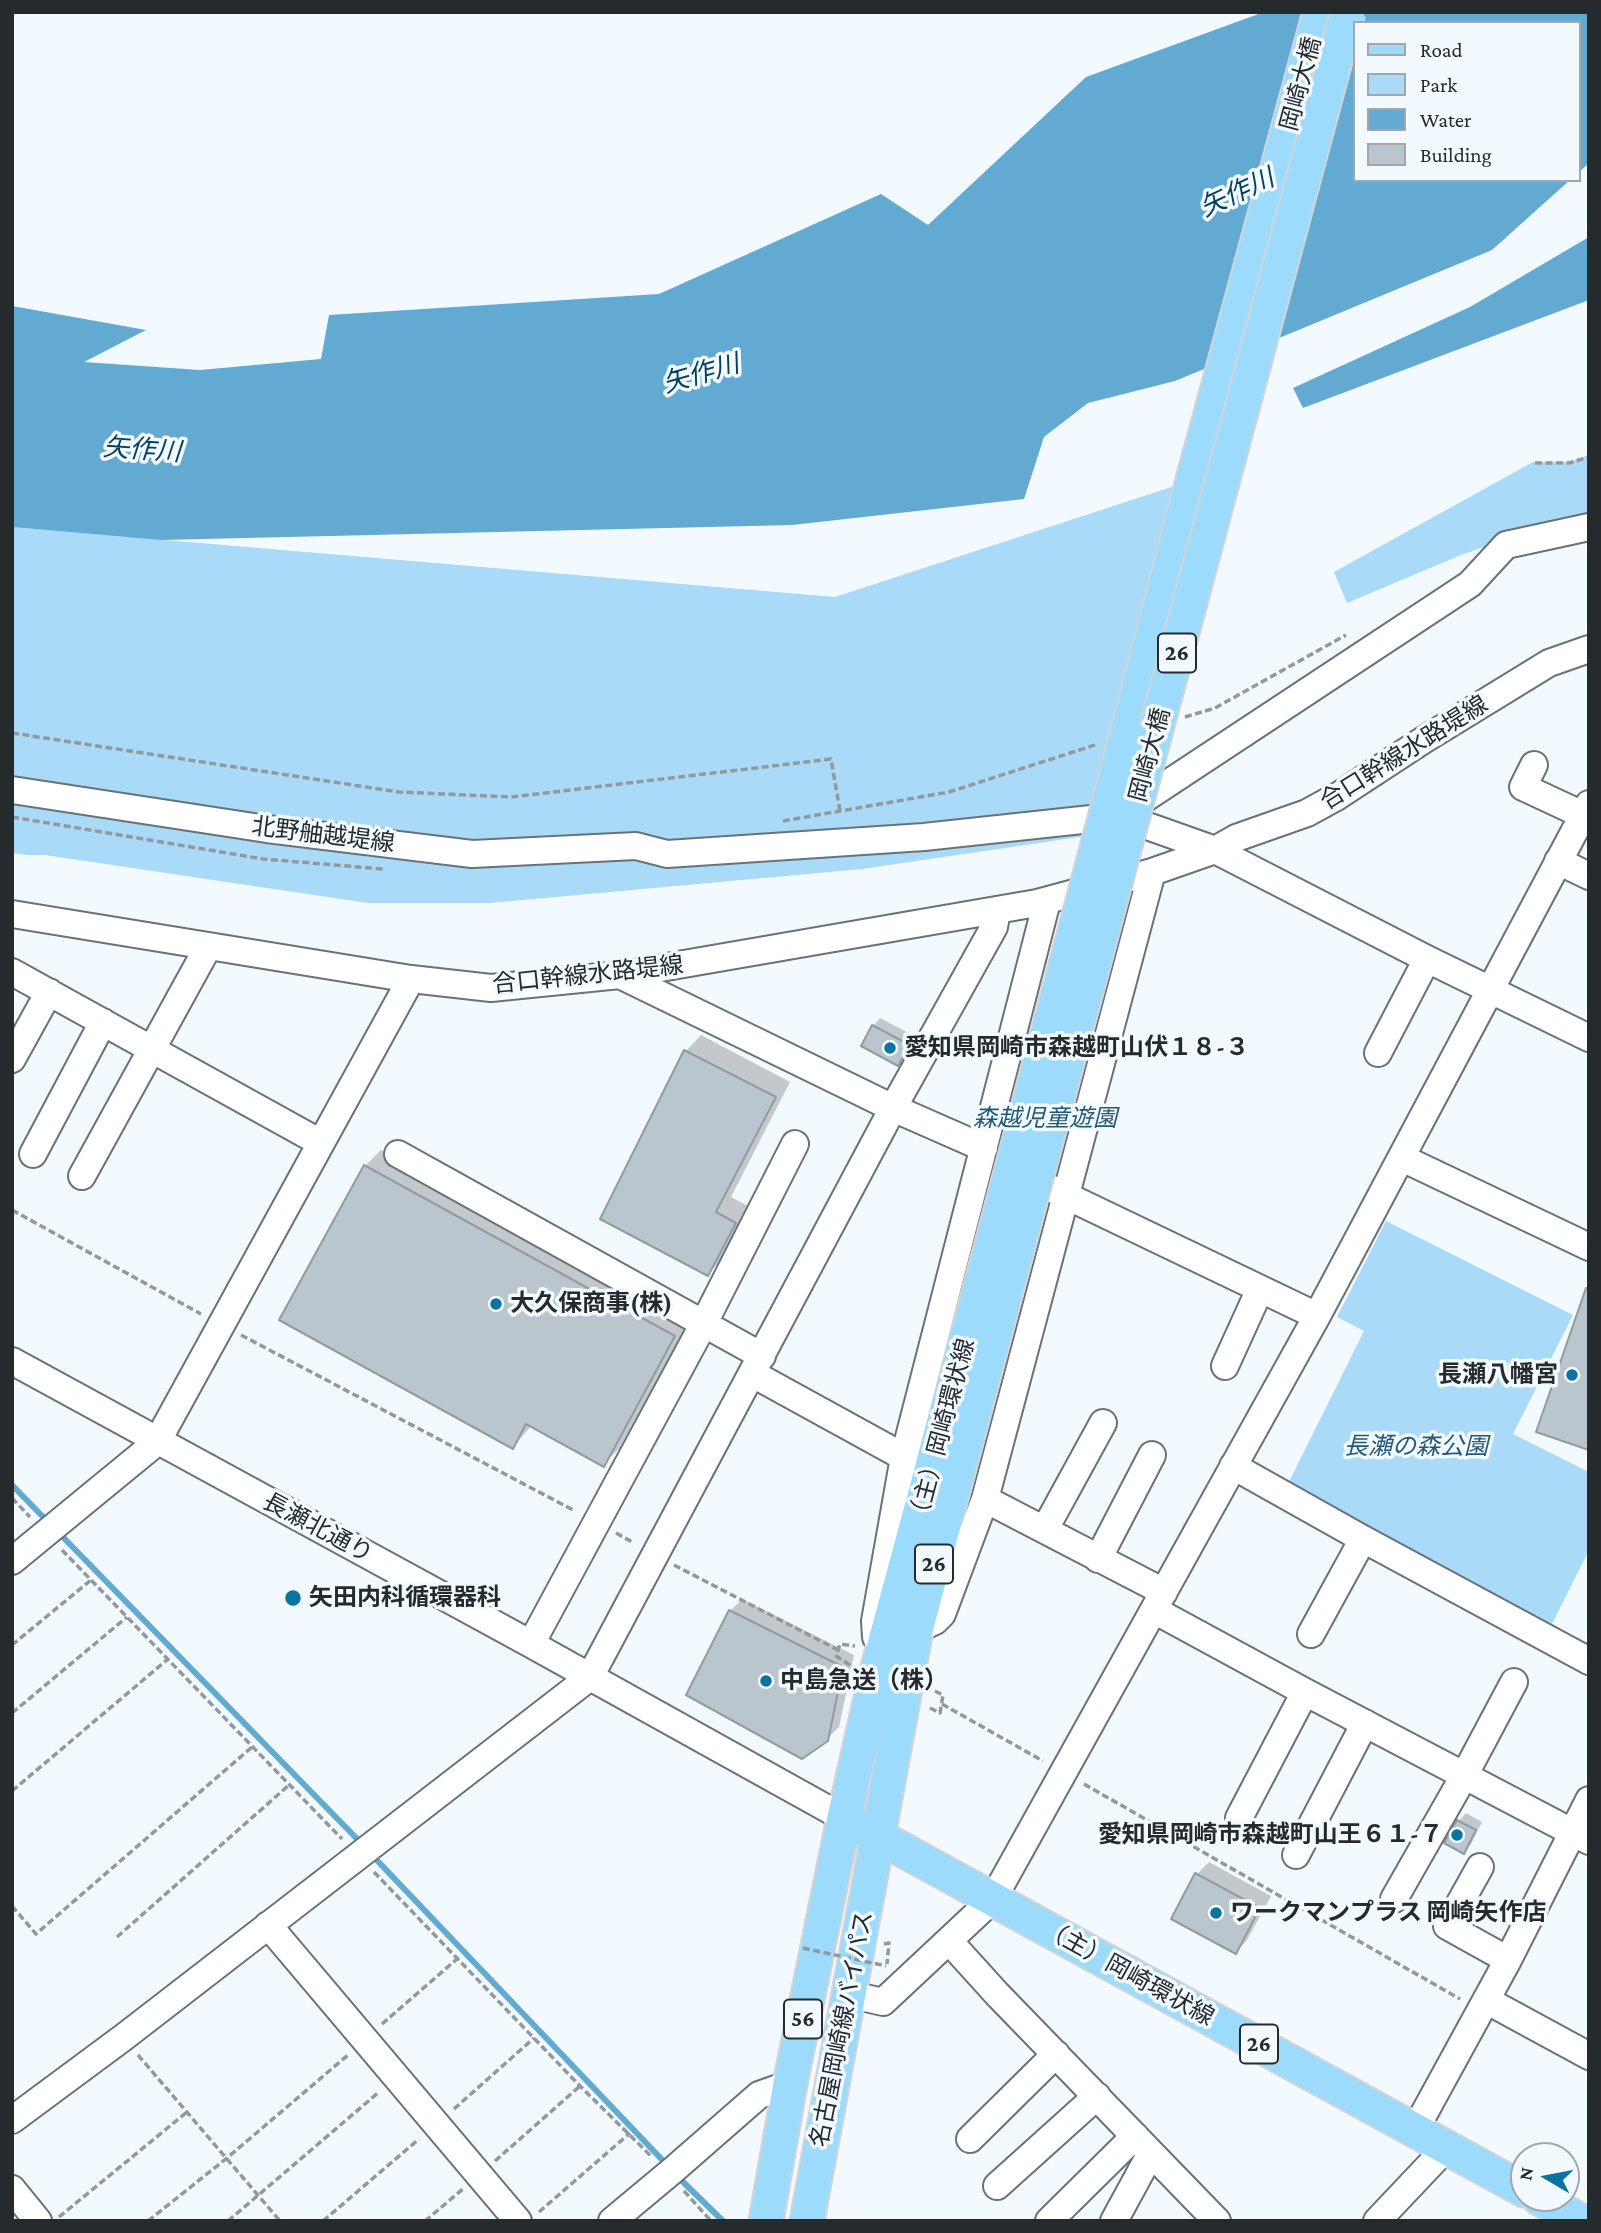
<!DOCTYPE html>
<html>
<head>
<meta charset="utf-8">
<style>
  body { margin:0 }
  #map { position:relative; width:1601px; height:2233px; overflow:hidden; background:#f3faff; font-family:"Crimson Pro",serif }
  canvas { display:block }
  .frame { position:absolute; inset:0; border:14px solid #252a2d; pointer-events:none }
  .legend { position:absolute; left:1353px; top:21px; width:228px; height:161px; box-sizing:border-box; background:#f3faff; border:2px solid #a1a7ab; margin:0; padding:9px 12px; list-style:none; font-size:21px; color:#252a2d }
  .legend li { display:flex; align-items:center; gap:14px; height:35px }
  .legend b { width:35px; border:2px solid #a1a7ab }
  .north { position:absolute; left:1510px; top:2142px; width:70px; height:70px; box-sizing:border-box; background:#f3faff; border:2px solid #a1a7ab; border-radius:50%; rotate:280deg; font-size:19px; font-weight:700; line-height:28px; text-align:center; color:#252a2d }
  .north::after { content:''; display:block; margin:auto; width:24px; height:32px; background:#0974a0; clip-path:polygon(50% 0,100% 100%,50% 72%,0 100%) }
</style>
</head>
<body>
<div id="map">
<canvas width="1601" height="2233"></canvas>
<div class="frame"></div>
<ul class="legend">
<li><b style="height:9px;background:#9cdbfb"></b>Road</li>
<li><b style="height:19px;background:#a9daf7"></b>Park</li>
<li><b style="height:19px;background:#62aad2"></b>Water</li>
<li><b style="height:19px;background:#bac6cd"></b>Building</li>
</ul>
<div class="north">N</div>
</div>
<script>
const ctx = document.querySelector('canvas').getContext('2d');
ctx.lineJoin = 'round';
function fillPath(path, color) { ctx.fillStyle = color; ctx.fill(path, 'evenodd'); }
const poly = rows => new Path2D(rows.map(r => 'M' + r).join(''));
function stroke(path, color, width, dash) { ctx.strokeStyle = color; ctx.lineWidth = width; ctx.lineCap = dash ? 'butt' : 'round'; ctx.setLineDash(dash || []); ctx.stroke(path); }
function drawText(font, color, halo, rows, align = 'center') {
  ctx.font = font + ' "Crimson Pro","Noto Sans JP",serif'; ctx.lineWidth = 7; ctx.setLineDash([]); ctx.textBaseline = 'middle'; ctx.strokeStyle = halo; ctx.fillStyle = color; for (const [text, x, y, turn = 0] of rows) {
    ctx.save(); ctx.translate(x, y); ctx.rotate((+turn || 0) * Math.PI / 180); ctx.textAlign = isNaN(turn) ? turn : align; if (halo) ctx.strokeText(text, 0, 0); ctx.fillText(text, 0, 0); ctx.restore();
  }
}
fillPath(poly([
  [1589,455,1589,521,1504,540,1461,555,1347,603,1334,572,1533,462,1568,462],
  [1193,480,1107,833,862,869,490,903,368,903,45,855,27,855,12,853,12,527,835,597],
  [1386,1221,1573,1315,1513,1434,1589,1472,1589,1550,1552,1624,1285,1490,1364,1331,1337,1317]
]), '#a9daf7');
fillPath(poly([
  [1264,12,1589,12,1589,163,1578,173,1578,23,1354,23,1354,180,1570,180,1492,250,1175,381,1088,403,1044,437,1024,499,792,525,161,540,12,527,12,306,146,330,84,362,200,370,321,359,329,315,659,294,881,194,928,225,1086,77],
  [1589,237,1589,300,1303,408,1293,388,1470,307]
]), '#62aad2');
fillPath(poly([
  [880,1018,916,1037,905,1057,898,1064,873,1026],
  [701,1035,790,1082,731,1197,750,1207,723,1258,708,1274,602,1219,686,1051],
  [381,1150,690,1320,619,1449,603,1464,532,1425,513,1447,365,1166],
  [742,1599,854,1655,839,1727,826,1740,730,1611],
  [1466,1813,1482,1822,1471,1844,1463,1852,1459,1821],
  [1209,1862,1271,1896,1247,1940,1236,1952,1197,1874]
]), '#0003');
stroke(poly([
  [12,1485,48,1522],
  [58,1532,363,1845],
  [370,1853,669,2167],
  [676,2175,723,2221]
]), '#62aad2', 6);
const building = poly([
  [872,1025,910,1045,898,1066,861,1046,872,1025],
  [684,1050,776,1097,716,1212,736,1223,708,1276,600,1219,684,1050],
  [364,1165,675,1336,604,1467,526,1424,513,1449,279,1320,364,1165],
  [1586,1288,1589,1288,1589,1450,1536,1432,1586,1288],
  [729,1610,843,1667,828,1741,802,1759,686,1695,729,1610],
  [1457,1820,1476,1830,1464,1854,1444,1843,1457,1820],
  [1195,1873,1260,1908,1236,1954,1171,1919,1195,1873]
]);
fillPath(building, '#bac6cd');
stroke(building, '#909ba2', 2);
const minor = poly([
  [1534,765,1523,787,1583,815],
  [12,790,267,829,472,854,636,846,667,854,924,837,1119,816,1215,850,1427,959,1589,1038],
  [1126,811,1470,584,1506,545,1589,527],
  [1558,861,1589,876],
  [12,914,411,979,491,988,620,975,1037,903,1152,872,1215,850,1236,838,1307,813,1338,796,1425,739,1549,663,1589,649],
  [12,972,321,1143],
  [620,975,893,1108,984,1148],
  [1378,1053,1427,959],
  [12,1059,49,992],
  [33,1154,103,1022],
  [398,1154,762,1356],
  [1402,1158,1589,1247],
  [82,1176,208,947],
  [1050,1188,1317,1316],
  [12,1361,531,1644,844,1818],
  [1225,1366,1260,1289],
  [753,1374,904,1457],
  [1233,1466,1363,1539,1589,1661],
  [985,1499,1164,1592],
  [1045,1529,1103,1423],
  [1098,1559,1152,1455],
  [12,1561,157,1442,411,979],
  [1154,1610,1305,1692,1589,1841],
  [916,1630,935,1621,942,1614,985,1499,1152,872],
  [1311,1634,1363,1539],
  [876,1637,875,1621,904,1457,1047,901],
  [531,1644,703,1325,795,1144],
  [1239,1818,1305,1692],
  [1296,1855,1365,1723],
  [1480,1867,1447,1926,1508,1960],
  [1394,1899,1464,1776,1514,1682],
  [268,1925,518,2221],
  [949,1941,997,1994,1217,2221],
  [848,1994,883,2002,993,1899,1317,1316,1589,804],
  [1486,2000,1589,2056],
  [12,2120,124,2037,590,1677,893,1108,994,927,997,910],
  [1415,2130,1508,1960,1589,1800],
  [970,2139,1056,2054],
  [997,2186,1097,2096],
  [12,2189,38,2221],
  [612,2221,672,2171,759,2095,790,2084],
  [1049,2221,1135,2136],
  [1114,2221,1151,2153],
  [1377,2221,1447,2147]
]);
const major = poly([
  [1127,735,1193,480,1320,12],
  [861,1827,1524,2190],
  [1539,2198,1581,2221],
  [766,2221,790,2084,844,1818,877,1671,979,1293],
  [807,2221,916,1630,1005,1294]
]);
stroke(minor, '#687379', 30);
stroke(major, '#d3d4d5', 37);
stroke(poly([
  [1535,463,1569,463,1589,457],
  [1185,717,1215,708,1346,635],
  [12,733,399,792,511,797,831,759,840,811],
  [12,817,263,859,383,869],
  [783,821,949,792,1098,744],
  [12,1210,201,1314],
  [241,1335,575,1511],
  [12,1498,30,1517],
  [616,1533,634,1543],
  [62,1550,342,1839],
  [674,1565,838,1650],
  [12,1645,91,1580],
  [850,1665,836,1656,840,1644,855,1646],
  [942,1704,1043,1761],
  [930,1708,940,1713,943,1695,933,1690],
  [12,1713,127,1617],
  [1084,1784,1460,1999],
  [12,1791,168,1659],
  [374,1872,580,2086,652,2157],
  [12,1906,36,1934,252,1747],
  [117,1937,289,1785],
  [884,1944,889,1943,887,1964],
  [382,2024,457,1959],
  [138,2055,280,2221],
  [454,2109,534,2038],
  [495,2161,580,2086],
  [684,2191,711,2221],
  [539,2212,630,2133],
  [59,2217,187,2112],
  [148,2221,227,2158,348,2055],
  [228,2221,379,2092],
  [323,2221,419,2139],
  [425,2221,463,2189]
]), '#92999d', 3.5, [7, 3.5]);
stroke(minor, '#fff', 26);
stroke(major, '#9cdbfb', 33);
const majorBridge = poly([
  [979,1293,1127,735],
  [1005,1294,1348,12]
]);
stroke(majorBridge, '#d3d4d5', 37, []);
stroke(poly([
  [803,1948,886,1966]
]), '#92999d', 3.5, [7, 3.5]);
stroke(majorBridge, '#9cdbfb', 33);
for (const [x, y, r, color] of [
  [890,1048,7,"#0974a0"],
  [496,1304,7,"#0974a0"],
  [1572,1375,7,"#0974a0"],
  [293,1598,9,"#0974a0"],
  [766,1681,7,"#0974a0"],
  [1457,1835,7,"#0974a0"],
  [1216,1913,7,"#0974a0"]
]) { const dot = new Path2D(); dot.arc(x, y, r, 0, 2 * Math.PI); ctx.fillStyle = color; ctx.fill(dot); stroke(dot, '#f3faff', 2.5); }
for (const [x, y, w] of [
  [1177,653,38],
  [934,1564,38],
  [803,2019,38],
  [1259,2044,38]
]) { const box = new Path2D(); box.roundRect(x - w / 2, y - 19.5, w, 39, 5); ctx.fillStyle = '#f3faff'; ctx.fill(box); stroke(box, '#252a2d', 2); }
drawText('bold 23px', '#252a2d', null, [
  ["26",1177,653],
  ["26",934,1564],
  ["56",803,2019],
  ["26",1259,2044]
]);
drawText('24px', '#252a2d', '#f3faff', [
  ["岡崎大橋",1301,84,-75],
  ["合口幹線水路堤線",1404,753,-32],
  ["岡崎大橋",1150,755,-75],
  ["北野舳越堤線",323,835,7],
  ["合口幹線水路堤線",588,975,-6],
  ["（主）岡崎環状線",942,1432,-75],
  ["長瀬北通り",318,1528,28],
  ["（主）岡崎環状線",1128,1973,29],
  ["名古屋岡崎線バイパス",842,2029,-79]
]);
drawText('bold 24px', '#252a2d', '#f3faff', [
  ["愛知県岡崎市森越町山伏１８‐３",904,1048],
  ["大久保商事(株)",510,1304],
  ["長瀬八幡宮",1558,1375,"right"],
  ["矢田内科循環器科",309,1598],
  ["中島急送（株）",780,1681],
  ["愛知県岡崎市森越町山王６１‐７",1443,1835,"right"],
  ["ワークマンプラス 岡崎矢作店",1230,1913]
], 'left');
drawText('italic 24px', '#235a76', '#f3faff', [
  ["森越児童遊園",1045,1119],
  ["長瀬の森公園",1416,1447]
]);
drawText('italic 26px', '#02425c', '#f3faff', [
  ["矢作川",1237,193,-25],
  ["矢作川",701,374,-16],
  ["矢作川",142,450,4]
]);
</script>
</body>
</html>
